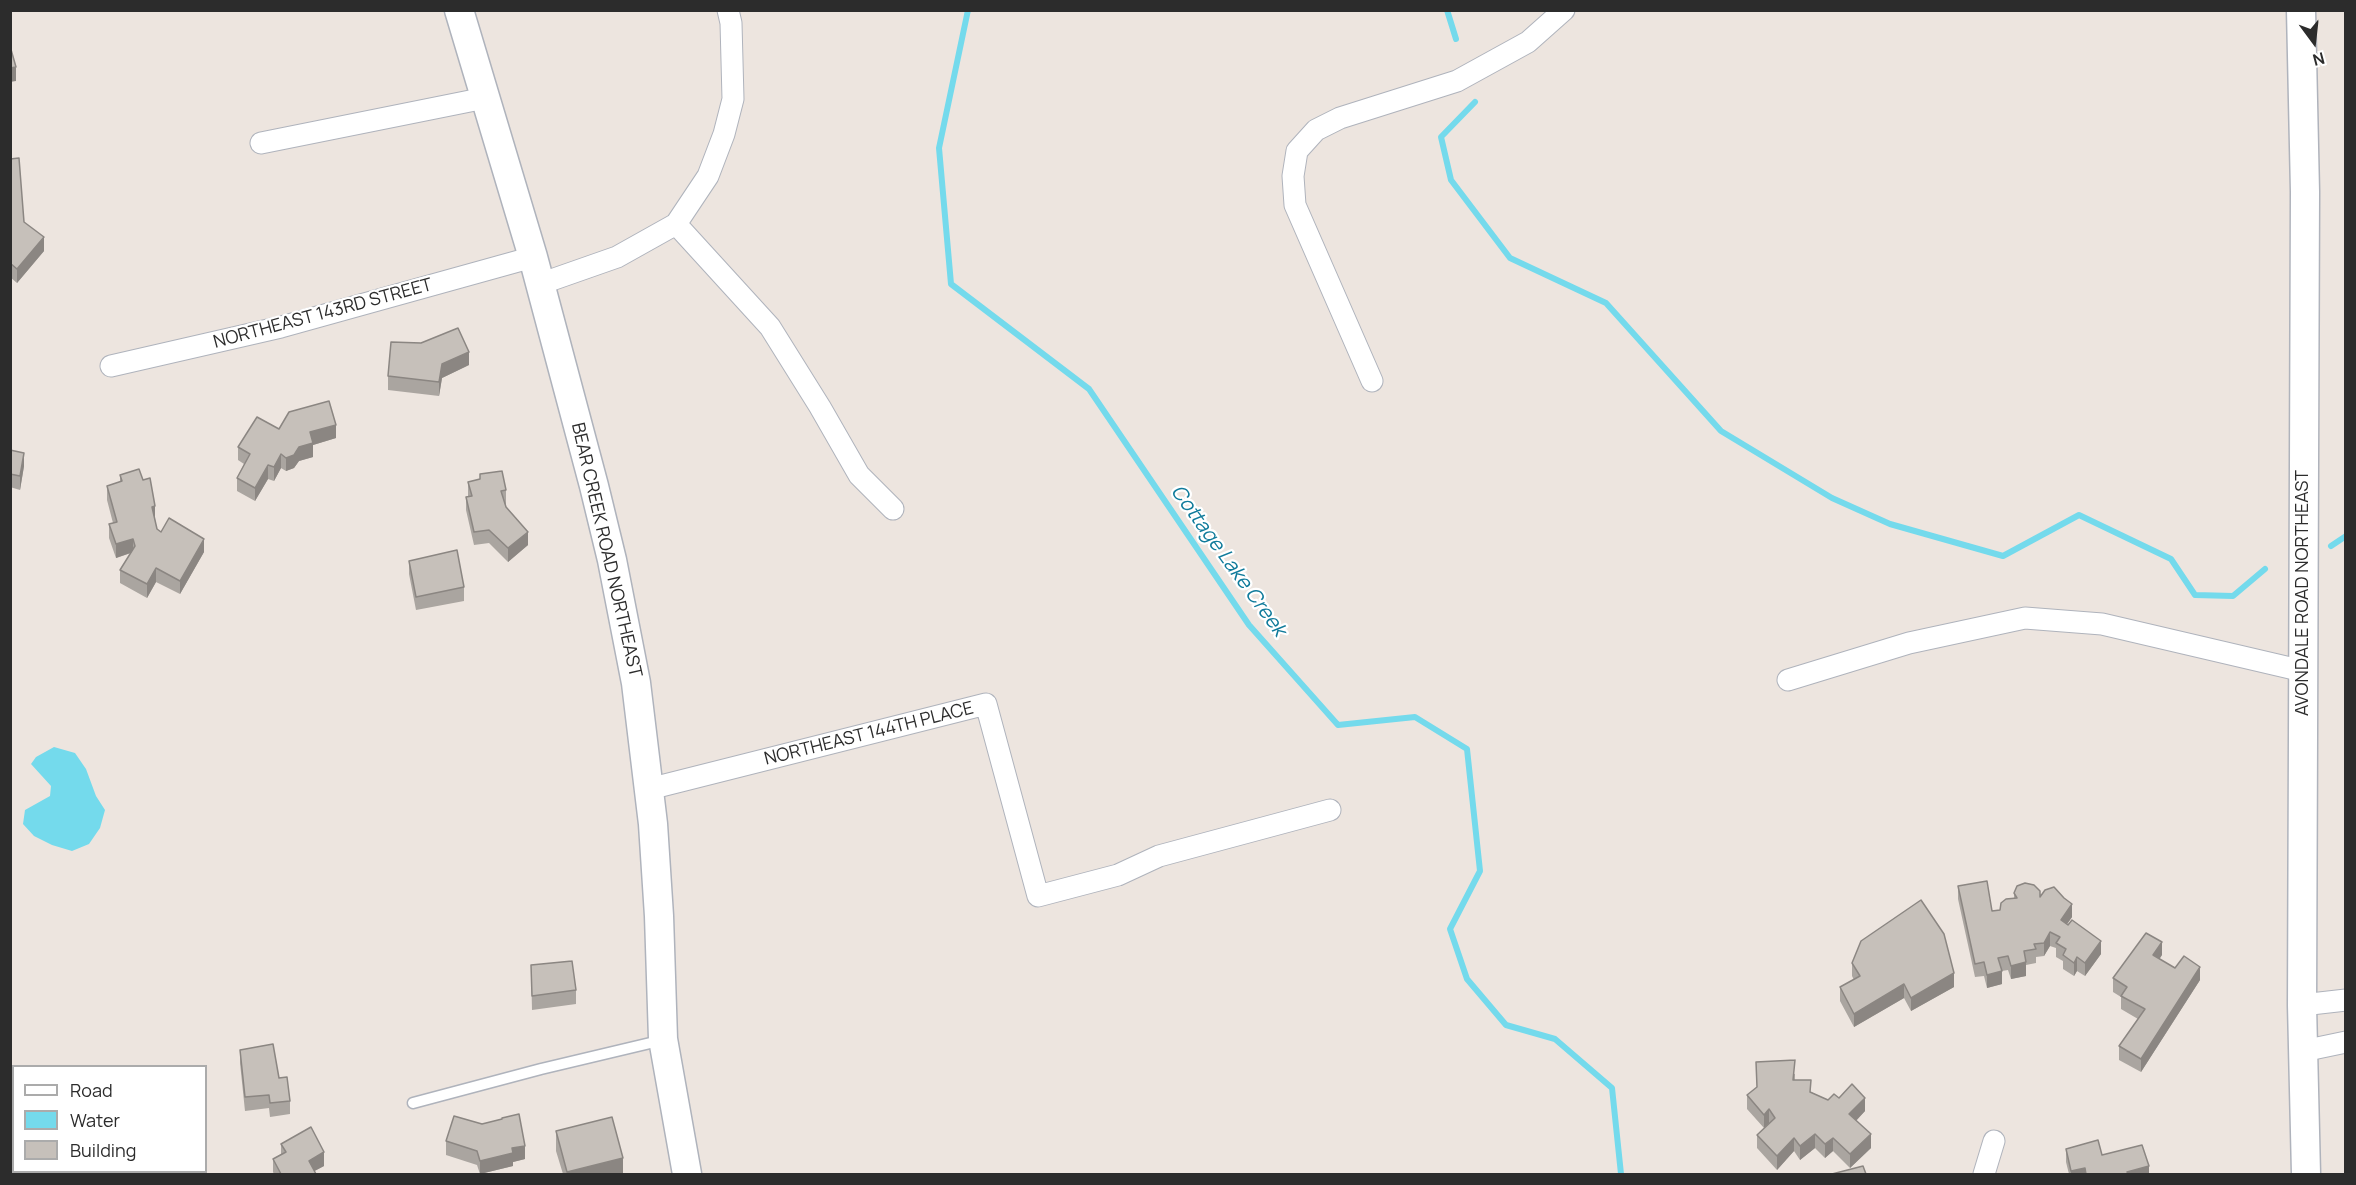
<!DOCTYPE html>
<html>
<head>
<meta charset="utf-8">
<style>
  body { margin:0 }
  #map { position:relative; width:2356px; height:1185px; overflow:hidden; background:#ede5df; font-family:Manrope,sans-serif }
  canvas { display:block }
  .frame { position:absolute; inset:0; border:12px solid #2c2c2c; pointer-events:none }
  .legend { position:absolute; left:12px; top:1065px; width:195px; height:108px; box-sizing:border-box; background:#fff; border:2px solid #ababab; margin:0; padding:8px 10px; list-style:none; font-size:18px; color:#2c2c2c }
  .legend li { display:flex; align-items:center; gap:12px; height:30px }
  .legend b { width:30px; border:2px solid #ababab }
  .north { position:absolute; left:2284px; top:12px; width:60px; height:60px; -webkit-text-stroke:4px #fff; paint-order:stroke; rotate:165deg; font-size:16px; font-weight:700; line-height:24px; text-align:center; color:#2c2c2c }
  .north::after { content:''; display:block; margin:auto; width:21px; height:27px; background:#2c2c2c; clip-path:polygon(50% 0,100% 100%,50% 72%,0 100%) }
</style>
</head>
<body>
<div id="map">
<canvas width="2356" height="1185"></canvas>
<div class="frame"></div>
<ul class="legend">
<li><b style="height:8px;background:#fff"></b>Road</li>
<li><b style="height:16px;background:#74daec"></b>Water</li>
<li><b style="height:16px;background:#c6c0ba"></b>Building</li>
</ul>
<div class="north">N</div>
</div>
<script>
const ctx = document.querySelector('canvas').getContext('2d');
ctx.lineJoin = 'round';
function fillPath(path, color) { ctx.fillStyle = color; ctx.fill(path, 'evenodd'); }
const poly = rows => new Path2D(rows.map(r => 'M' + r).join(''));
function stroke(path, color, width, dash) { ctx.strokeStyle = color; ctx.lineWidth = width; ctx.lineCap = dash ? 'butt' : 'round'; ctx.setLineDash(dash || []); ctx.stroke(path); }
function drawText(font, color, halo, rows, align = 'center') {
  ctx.font = font + ' Manrope,sans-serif'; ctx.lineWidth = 4.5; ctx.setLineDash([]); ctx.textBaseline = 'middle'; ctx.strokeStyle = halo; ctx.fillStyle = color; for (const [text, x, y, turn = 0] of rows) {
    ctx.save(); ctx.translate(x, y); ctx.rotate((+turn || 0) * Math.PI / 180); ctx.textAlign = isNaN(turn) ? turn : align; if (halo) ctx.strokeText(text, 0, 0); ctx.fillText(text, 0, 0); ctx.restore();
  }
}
fillPath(poly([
  [54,747,75,753,86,769,96,796,105,810,100,828,89,844,72,851,52,845,34,836,23,824,25,810,50,796,51,786,31,764,36,757]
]), '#74daec');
stroke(poly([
  [968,10,939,148,951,284,1089,389,1249,625,1338,725,1415,717,1467,749,1480,871,1450,929,1467,979,1506,1025,1555,1039,1612,1088,1621,1174],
  [1447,10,1456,39],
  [1475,102,1441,137,1451,180,1510,258,1606,303,1721,431,1832,498,1890,524,2003,556,2079,515,2171,559,2195,595,2233,596,2265,569],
  [2331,546,2346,536]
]), '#74daec', 6);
const lane = poly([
  [413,1103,541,1069,663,1040]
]);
const street = poly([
  [261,143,485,98],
  [676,224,770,327,820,407,859,475,893,509],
  [540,284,617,257,676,224,708,176,724,134,733,99,731,23,728,10],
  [111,366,281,327,533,257],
  [1372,381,1295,205,1293,176,1297,151,1316,130,1340,118,1457,81,1528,42,1564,10],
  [1788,680,1909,643,2025,618,2102,624,2303,671],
  [649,789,986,704,1038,896,1118,875,1159,856,1330,810],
  [2302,1005,2346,1000],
  [2303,1051,2346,1042],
  [1984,1174,1994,1141]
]);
const secondary = poly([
  [459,10,533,257,594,486,612,560,636,683,653,824,659,916,663,1039,687,1174],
  [2301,10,2305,192,2302,1005,2306,1174]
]);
stroke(lane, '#afb3bc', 13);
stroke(street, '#afb3bc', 23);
stroke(secondary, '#afb3bc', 31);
stroke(lane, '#fff', 10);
stroke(street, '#fff', 21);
stroke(secondary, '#fff', 28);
fillPath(poly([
  [10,159,24,222,44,251,17,283,10,277],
  [469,365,442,378,439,396,388,390,388,376],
  [279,429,336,438,313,445,313,457,299,461,294,468,286,471,281,468,274,481,268,479,255,501,237,491,237,478,244,464,238,460,238,447],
  [10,450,24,466,20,490,10,487],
  [120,475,155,519,157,529,161,532,204,552,180,594,156,582,147,598,120,583,120,570,131,553,116,558,109,538,109,524,113,523,107,500,107,486,120,482],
  [468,482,506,490,506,504,505,504,506,507,528,545,508,562,489,543,474,545,466,510,466,497,468,496],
  [409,561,464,587,464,601,416,610,409,574],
  [1958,886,1992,911,2000,910,2014,898,2014,893,2040,897,2072,917,2067,924,2101,954,2085,976,2077,971,2074,976,2063,969,2063,961,2056,957,2056,948,2050,946,2044,956,2036,957,2036,963,2026,965,2026,976,2011,979,2008,970,2002,971,2002,984,1987,988,1984,976,1975,977,1958,899],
  [2162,955,2159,959,2175,968,2200,980,2141,1072,2119,1060,2119,1046,2138,1019,2121,1009,2121,997,2113,992,2113,978],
  [1852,963,1954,987,1911,1011,1904,998,1854,1027,1840,1001,1840,987,1854,980,1852,976],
  [531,965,576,990,576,1004,532,1010],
  [240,1050,279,1078,290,1101,290,1114,270,1117,269,1108,245,1111,240,1063],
  [1756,1062,1795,1074,1795,1080,1811,1092,1828,1100,1839,1098,1865,1111,1856,1121,1871,1148,1850,1168,1833,1151,1825,1158,1815,1148,1800,1160,1794,1151,1777,1170,1757,1148,1757,1135,1764,1128,1747,1109,1747,1095,1757,1088],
  [556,1131,623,1174,563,1174,556,1151],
  [446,1141,525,1159,513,1162,513,1166,480,1174,477,1165,446,1155],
  [281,1144,324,1166,314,1171,316,1174,274,1174,273,1172,273,1159,281,1154],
  [2066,1149,2102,1155,2149,1174,2069,1174,2066,1162]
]), '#aaa5a0');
fillPath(poly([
  [16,67,16,81,10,82,10,68],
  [44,237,44,251,17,283,17,269],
  [469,352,469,365,442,378,439,396,439,382,442,364],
  [336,425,336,438,313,445,313,457,299,461,294,468,286,471,286,458,299,447,310,432],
  [24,453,24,466,20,490,20,476],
  [281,454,281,468,274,481,274,467],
  [268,465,268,479,255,501,255,488],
  [155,506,155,519,152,521,152,507],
  [528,532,528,545,508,562,508,548],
  [133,539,133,552,116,558,116,544],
  [204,539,204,552,180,594,180,581],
  [156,568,156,582,147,598,147,584],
  [2072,904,2072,917,2061,933,2061,920],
  [2050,932,2050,946,2044,956,2044,943],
  [2101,941,2101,954,2085,976,2085,963],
  [2162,942,2162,955,2153,969,2153,955],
  [2077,957,2077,971,2074,976,2074,963],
  [2026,962,2026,976,2011,979,2011,966],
  [2200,967,2200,980,2141,1072,2141,1059],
  [2002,971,2002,984,1987,988,1987,975],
  [1954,973,1954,987,1911,1011,1911,998],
  [1904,984,1904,998,1854,1027,1854,1014],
  [1865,1098,1865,1111,1849,1128,1849,1114],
  [1769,1109,1769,1123,1764,1128,1764,1115],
  [1815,1134,1815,1148,1800,1160,1800,1146],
  [1871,1134,1871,1148,1850,1168,1850,1154],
  [1794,1138,1794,1151,1777,1170,1777,1156],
  [1833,1138,1833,1151,1825,1158,1825,1144],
  [525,1146,525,1159,513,1162,513,1166,480,1174,480,1161,512,1148],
  [324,1152,324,1166,309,1174,309,1161],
  [623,1158,623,1174,567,1174,567,1172],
  [2149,1166,2149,1174,2127,1174,2127,1172],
  [2085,1168,2085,1174,2071,1174,2071,1171]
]), '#8b8682');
const building = poly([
  [10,46,16,67,10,68,10,46],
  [19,158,24,222,44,237,17,269,10,263,10,159,19,158],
  [458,328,469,352,442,364,439,382,388,376,391,342,421,343,458,328],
  [329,401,336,425,310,432,313,443,299,447,294,455,286,458,281,454,274,467,268,465,255,488,237,478,250,454,238,447,257,417,279,429,289,412,329,401],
  [10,450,24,453,20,476,10,474,10,450],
  [139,469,143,480,150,478,155,506,152,507,157,529,161,532,169,518,204,539,180,581,156,568,147,584,120,570,135,546,133,539,116,544,109,524,117,522,107,486,122,481,120,475,139,469],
  [502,471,506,490,501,491,506,507,528,532,508,548,489,530,474,532,466,497,472,496,468,482,480,479,480,474,502,471],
  [457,550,464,587,416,597,409,561,457,550],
  [1987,881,1992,911,2000,910,2001,903,2006,899,2017,898,2014,893,2017,886,2025,883,2034,885,2040,891,2040,897,2045,890,2054,887,2064,898,2072,904,2061,920,2068,925,2072,920,2101,941,2085,963,2077,957,2074,963,2063,955,2066,949,2056,943,2060,937,2050,932,2044,943,2034,944,2036,949,2024,951,2026,962,2011,966,2008,956,1998,958,2002,971,1987,975,1984,962,1975,964,1958,886,1987,881],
  [1921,900,1944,934,1954,973,1911,998,1904,984,1854,1014,1840,987,1860,976,1852,963,1861,941,1921,900],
  [2146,933,2162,942,2153,955,2175,968,2184,956,2200,967,2141,1059,2119,1046,2145,1009,2121,996,2127,987,2113,978,2146,933],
  [572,961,576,990,532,996,531,965,572,961],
  [273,1044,279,1078,287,1077,290,1101,270,1103,269,1095,245,1097,240,1050,273,1044],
  [1795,1060,1793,1080,1811,1080,1810,1092,1828,1100,1834,1094,1839,1098,1852,1084,1865,1098,1849,1114,1871,1134,1850,1154,1833,1138,1825,1144,1815,1134,1800,1146,1794,1138,1777,1156,1757,1135,1775,1118,1769,1109,1764,1115,1747,1095,1757,1087,1756,1062,1795,1060],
  [519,1114,525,1146,512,1148,513,1153,480,1161,477,1151,446,1141,454,1116,482,1124,502,1119,502,1118,519,1114],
  [612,1117,623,1158,567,1172,556,1131,612,1117],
  [311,1127,324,1152,309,1161,316,1174,281,1174,273,1159,286,1152,281,1144,311,1127],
  [2098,1140,2102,1155,2142,1145,2149,1166,2127,1172,2128,1174,2086,1174,2085,1168,2071,1171,2066,1149,2098,1140],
  [1863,1166,1866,1174,1832,1174,1863,1166]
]);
fillPath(building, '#c6c0ba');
stroke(building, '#8b8682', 1.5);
drawText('18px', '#2c2c2c', '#fff', [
  ["NORTHEAST 143RD STREET",323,314,-15],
  ["BEAR CREEK ROAD NORTHEAST",606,550,77],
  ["AVONDALE ROAD NORTHEAST",2303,593,-90],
  ["NORTHEAST 144TH PLACE",869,734,-14]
]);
drawText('italic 20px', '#107b9b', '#fff', [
  ["Cottage Lake Creek",1228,561,54]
]);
</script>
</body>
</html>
